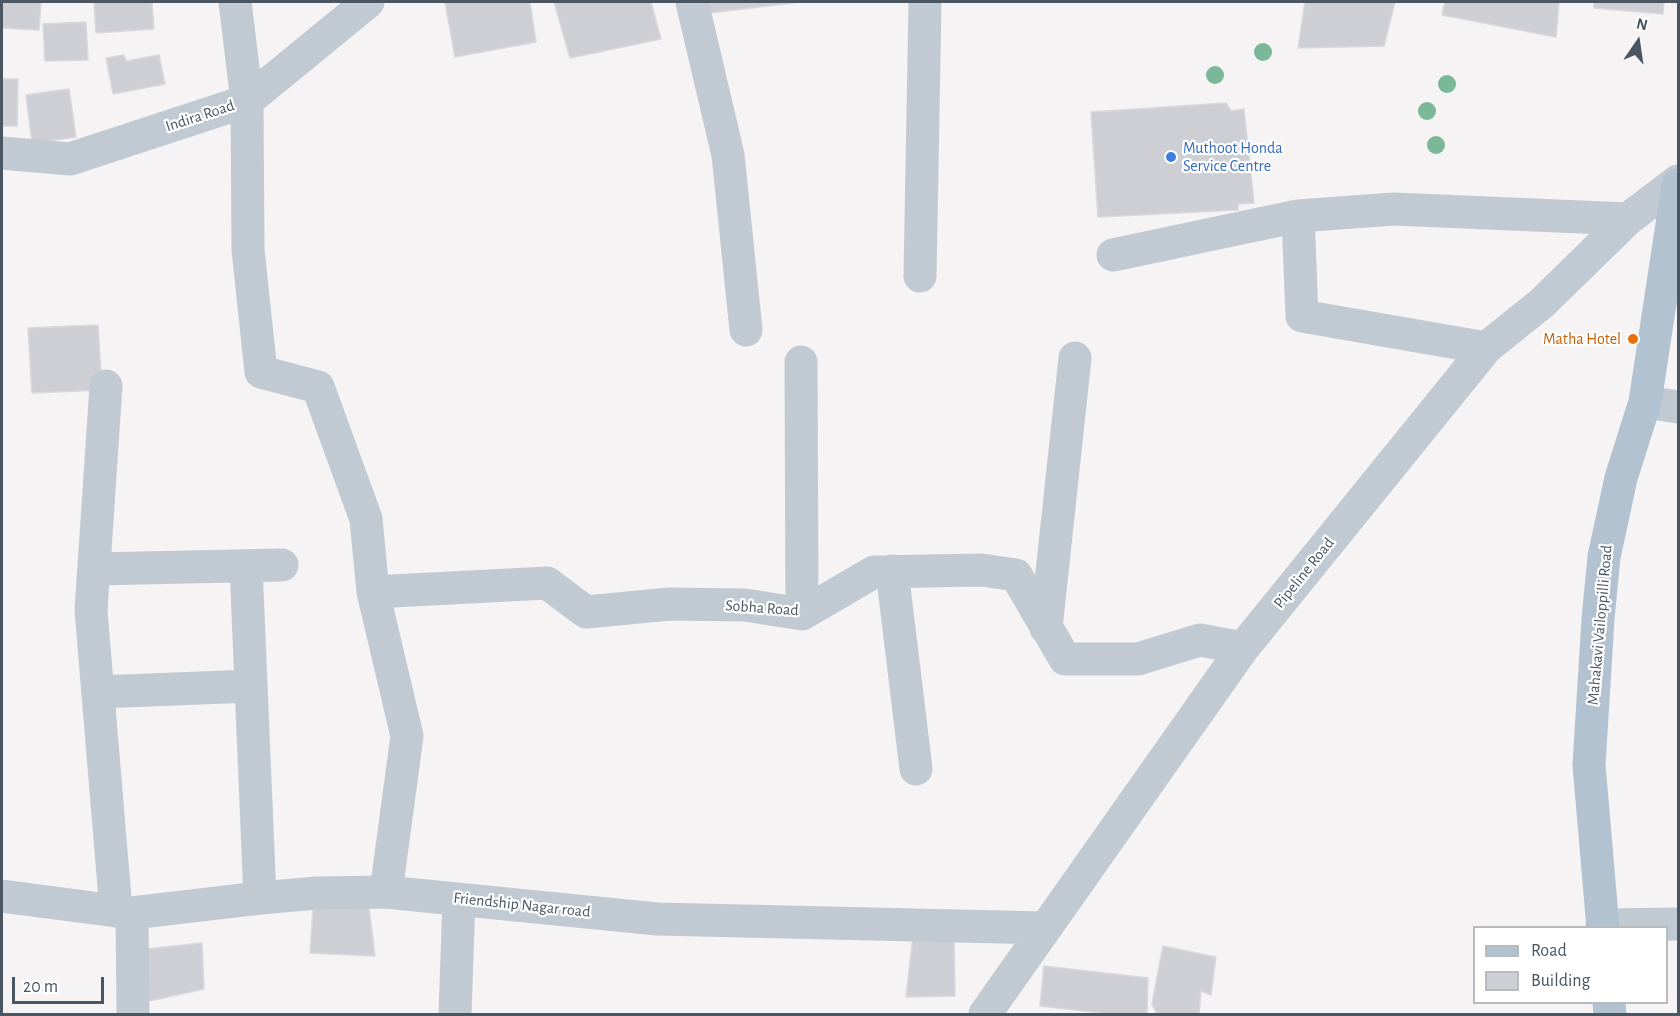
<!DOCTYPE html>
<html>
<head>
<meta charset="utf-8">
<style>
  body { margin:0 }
  #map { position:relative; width:1680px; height:1016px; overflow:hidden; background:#f5f3f3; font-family:"Alegreya Sans",sans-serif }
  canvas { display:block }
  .frame { position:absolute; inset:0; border:3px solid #4a5661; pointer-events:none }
  .legend { position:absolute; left:1473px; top:926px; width:195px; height:78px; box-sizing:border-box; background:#fff; border:2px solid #b7bbc0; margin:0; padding:8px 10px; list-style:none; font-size:18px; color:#4a5661 }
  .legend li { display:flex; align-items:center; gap:12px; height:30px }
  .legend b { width:30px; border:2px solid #b7bbc0 }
  .north { position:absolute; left:1608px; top:12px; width:60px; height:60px; -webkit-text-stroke:4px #fff; paint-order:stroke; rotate:13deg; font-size:16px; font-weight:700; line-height:24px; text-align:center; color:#4a5661 }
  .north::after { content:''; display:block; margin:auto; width:21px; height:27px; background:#4a5661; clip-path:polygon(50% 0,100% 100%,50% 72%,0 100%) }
  .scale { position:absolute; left:12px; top:977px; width:92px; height:27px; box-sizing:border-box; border:3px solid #4a5661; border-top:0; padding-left:8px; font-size:18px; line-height:21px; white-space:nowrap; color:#4a5661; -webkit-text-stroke:4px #fff; paint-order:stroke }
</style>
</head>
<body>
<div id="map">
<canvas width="1680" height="1016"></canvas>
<div class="frame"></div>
<ul class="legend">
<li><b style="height:8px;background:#b3c2d1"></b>Road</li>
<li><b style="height:16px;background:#cdcfd5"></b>Building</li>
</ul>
<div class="north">N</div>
<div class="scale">20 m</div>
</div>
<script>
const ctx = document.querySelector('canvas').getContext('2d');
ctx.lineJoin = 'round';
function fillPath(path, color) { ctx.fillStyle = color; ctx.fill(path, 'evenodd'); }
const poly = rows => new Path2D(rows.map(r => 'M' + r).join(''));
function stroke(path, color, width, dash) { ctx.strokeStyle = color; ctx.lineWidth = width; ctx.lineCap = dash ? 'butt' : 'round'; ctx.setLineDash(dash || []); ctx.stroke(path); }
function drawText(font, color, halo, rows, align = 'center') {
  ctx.font = font + ' "Alegreya Sans",sans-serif'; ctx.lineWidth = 4.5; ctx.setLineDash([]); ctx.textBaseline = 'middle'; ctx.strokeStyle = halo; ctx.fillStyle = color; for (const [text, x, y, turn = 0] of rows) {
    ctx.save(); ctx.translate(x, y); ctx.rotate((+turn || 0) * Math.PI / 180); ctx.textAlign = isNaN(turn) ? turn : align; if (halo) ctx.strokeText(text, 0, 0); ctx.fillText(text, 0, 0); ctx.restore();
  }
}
const building = poly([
  [2,2,41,2,39,30,2,28,2,2],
  [94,2,152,2,154,29,96,33,94,2],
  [445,2,530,2,536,42,455,57,445,2],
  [554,2,651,2,661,39,570,58,554,2],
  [700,2,801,2,701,14,700,2],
  [1305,2,1395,2,1384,46,1298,48,1305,2],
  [1445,2,1559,2,1556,37,1442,15,1445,2],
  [1594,2,1664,2,1663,14,1594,8,1594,2],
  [86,22,88,60,45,61,43,24,86,22],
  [124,55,126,61,159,55,165,84,113,94,106,58,124,55],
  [2,79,18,79,17,126,2,126,2,79],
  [69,89,76,137,32,143,26,95,69,89],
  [1226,103,1231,111,1244,109,1254,203,1238,204,1238,210,1098,217,1091,112,1226,103],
  [98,325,102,390,32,393,28,328,98,325],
  [313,908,369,908,375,956,310,953,313,908],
  [913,936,954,938,955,996,906,997,913,936],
  [202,943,204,989,145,1002,138,950,202,943],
  [1163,946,1216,957,1211,995,1201,991,1199,1014,1157,1014,1152,1004,1163,946],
  [1044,966,1148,978,1147,1014,1110,1014,1040,1006,1044,966]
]);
fillPath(building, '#cdcfd5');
stroke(building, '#d7d9de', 1.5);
stroke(poly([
  [235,2,247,101,248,250,261,372,318,387,366,519,373,592,407,736,386,892],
  [692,2,728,155,746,330],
  [2,153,70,159,247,101,368,2],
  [1298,216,1394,209,1628,219],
  [1113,255,1298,216,1302,316,1486,348],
  [920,276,925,2],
  [801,362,802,614],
  [106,386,91,610,116,911],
  [1645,402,1678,407],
  [246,566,260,898],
  [94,569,282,565],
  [892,571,916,769],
  [373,592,547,583,586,612,670,604,745,605,802,614,874,572,982,570,1016,575,1065,659,1138,659,1200,640,1243,648],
  [1046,628,1075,358],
  [98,692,251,686],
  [2,896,132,913,260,898,317,893,386,892,657,919,1045,928],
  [132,913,133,1014],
  [1602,925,1678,924],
  [455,1014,459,899],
  [985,1014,1243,648,1486,348,1542,303,1628,219,1678,181]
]), '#c1cad2', 33);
stroke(poly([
  [1603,928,1589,765,1598,619,1604,557,1621,478,1645,402,1678,185],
  [1609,1002,1610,1014]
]), '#b3c2d1', 33);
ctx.fillStyle = '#7bb799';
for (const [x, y] of [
  [1263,52],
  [1215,75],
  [1447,84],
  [1427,111],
  [1436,145]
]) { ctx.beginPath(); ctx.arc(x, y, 9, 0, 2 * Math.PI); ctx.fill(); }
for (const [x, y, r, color] of [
  [1171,157,6,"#3f7fe0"],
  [1633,339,6,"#e8710a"]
]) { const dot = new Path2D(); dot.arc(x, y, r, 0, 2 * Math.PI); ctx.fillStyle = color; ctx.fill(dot); stroke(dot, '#fff', 2); }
drawText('16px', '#4a5661', '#fff', [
  ["Indira Road",200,116,-18],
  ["Pipeline Road",1304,573,-51],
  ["Sobha Road",762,608,4],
  ["Mahakavi Vailoppilli Road",1600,625,-85],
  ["Friendship Nagar road",522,905,6]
]);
drawText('16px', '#366cbe', '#fff', [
  ["Muthoot Honda",1183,148],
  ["Service Centre",1183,166]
], 'left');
drawText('16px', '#c56008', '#fff', [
  ["Matha Hotel",1621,339]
], 'right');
</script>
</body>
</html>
